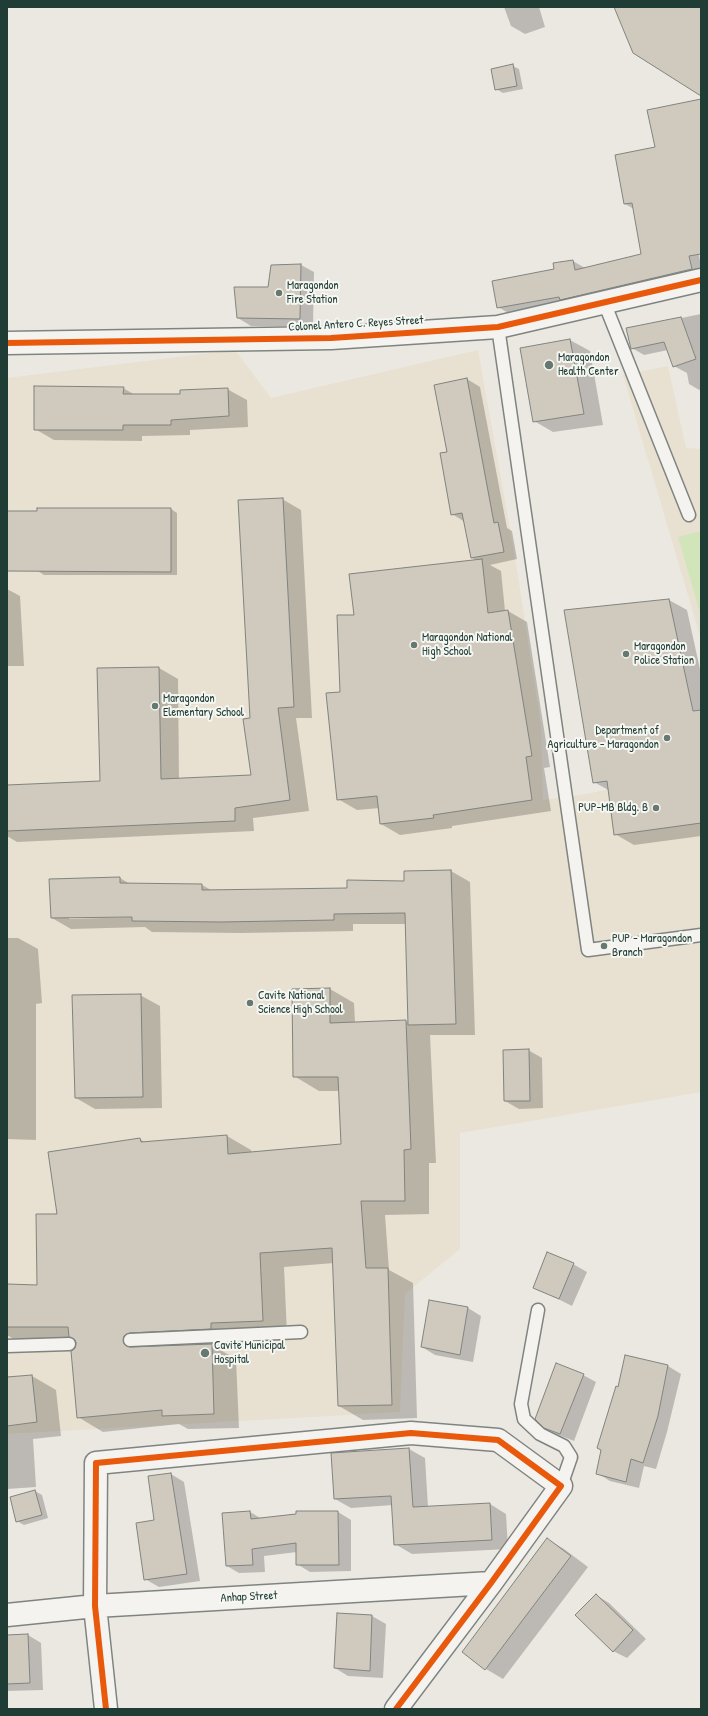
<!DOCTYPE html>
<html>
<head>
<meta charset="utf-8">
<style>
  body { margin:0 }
  #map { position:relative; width:708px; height:1716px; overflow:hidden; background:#ebe8e1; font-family:"Patrick Hand",sans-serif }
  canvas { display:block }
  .frame { position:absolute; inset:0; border:8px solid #1f3d34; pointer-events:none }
</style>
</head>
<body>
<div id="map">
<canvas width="708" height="1716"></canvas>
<div class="frame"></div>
</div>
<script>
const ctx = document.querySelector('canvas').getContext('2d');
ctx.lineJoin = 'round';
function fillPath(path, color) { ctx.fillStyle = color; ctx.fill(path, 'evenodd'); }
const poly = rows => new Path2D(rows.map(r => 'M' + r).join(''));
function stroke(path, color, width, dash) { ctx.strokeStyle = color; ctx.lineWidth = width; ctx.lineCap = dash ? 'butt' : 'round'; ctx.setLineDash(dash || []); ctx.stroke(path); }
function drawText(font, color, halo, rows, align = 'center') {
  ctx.font = font + ' "Patrick Hand",sans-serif'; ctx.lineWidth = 4; ctx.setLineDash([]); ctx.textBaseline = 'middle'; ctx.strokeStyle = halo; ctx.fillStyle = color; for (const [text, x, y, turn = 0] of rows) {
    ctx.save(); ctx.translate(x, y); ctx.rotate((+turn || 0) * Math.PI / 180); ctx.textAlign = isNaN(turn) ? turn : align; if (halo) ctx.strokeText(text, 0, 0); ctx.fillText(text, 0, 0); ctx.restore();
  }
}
fillPath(poly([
  [235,350,271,398,478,350,514,551,541,724,543,800,586,794,701,771,701,1092,460,1133,460,1249,405,1294,400,1412,7,1434,7,378],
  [668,366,686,448,701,449,701,639,623,375]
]), '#e8e0d0');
fillPath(poly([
  [701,531,701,616,678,537]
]), '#d2e4ba');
fillPath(poly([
  [504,7,539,7,545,27,525,34,511,26],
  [513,66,519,69,523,89,503,93,496,89],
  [701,100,701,169,682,174,701,265,701,276,510,314,498,307,555,269,573,261,585,268,642,255,634,209,625,204],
  [301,265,314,272,313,326,251,326,238,318,269,288],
  [701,314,701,391,689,384,687,373,674,366,668,350,644,355,632,348,627,329],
  [570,340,590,351,603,425,553,432,534,421],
  [467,379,480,387,507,528,512,531,517,559,490,565,501,571,505,611,508,611,527,622,550,767,544,768,551,811,452,826,452,828,400,835,381,824,380,808,357,810,338,799,341,693,355,616,476,560,472,558,465,522,452,514,449,452],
  [123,388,135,395,182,395,227,389,247,400,248,427,190,430,190,435,142,436,142,441,54,440,35,429],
  [282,499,301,510,312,718,296,718,309,811,253,818,254,831,17,842,7,836,7,786,101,782,98,669,159,668,178,679,179,779,252,776,251,719],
  [171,509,177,513,177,575,44,575,38,571],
  [7,589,20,596,24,666,7,666],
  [669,600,687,610,701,674,701,836,634,845,615,834,610,791,594,782],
  [451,871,470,882,475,1035,430,1035,436,1163,429,1163,429,1214,385,1215,389,1270,413,1283,417,1418,363,1420,339,1406,334,1263,284,1267,287,1335,235,1337,236,1342,210,1344,236,1359,239,1428,188,1429,179,1424,103,1432,78,1417,77,1341,17,1341,7,1335,7,1285,38,1286,58,1215,140,1139,146,1143,227,1136,251,1150,252,1153,342,1145,340,1091,319,1091,294,1076,330,989,354,1003,355,1023,406,1021,409,1023,407,924,353,924,353,931,241,933,152,932,145,927,71,929,52,918,120,878,130,884,202,885,213,891,348,889,405,882],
  [137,915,137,917,69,919,69,917],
  [7,938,18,938,38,949,42,1003,36,1004,36,1140,7,1139],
  [140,995,160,1006,162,1108,95,1109,76,1098],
  [528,1050,542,1058,543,1108,519,1109,505,1101],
  [573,1264,587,1272,572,1306,534,1287],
  [468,1308,481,1316,473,1362,435,1355,422,1347],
  [626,1357,668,1366,681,1374,667,1432,656,1469,644,1466,639,1488,610,1481,597,1473],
  [583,1375,596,1382,574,1441,559,1435,545,1427],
  [32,1376,56,1390,61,1436,33,1439,36,1487,7,1489,7,1378],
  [409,1449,425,1458,428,1507,490,1504,506,1514,508,1549,412,1554,395,1544,393,1505,351,1508,335,1499],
  [171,1474,184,1482,200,1581,159,1587,145,1579,156,1521],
  [35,1491,42,1495,48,1518,24,1525,17,1521],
  [250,1512,262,1519,297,1514,297,1512,338,1512,351,1520,351,1571,310,1572,297,1564,297,1552,264,1556,265,1572,239,1573,227,1566],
  [547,1539,564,1549,588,1567,503,1679,486,1669],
  [596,1595,609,1603,646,1639,627,1658,613,1651],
  [338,1614,372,1616,386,1624,383,1678,348,1676,335,1668],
  [28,1635,41,1643,43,1690,7,1691,7,1636]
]), '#0003');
const building = poly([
  [614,7,701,7,701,96,633,53,614,7],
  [513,64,517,86,495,90,491,69,513,64],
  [701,99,701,254,689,256,692,269,560,300,559,297,497,308,492,281,554,269,553,263,573,260,575,270,641,254,632,203,624,204,615,155,655,147,647,110,701,99],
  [301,264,300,319,237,318,234,287,268,287,271,265,301,264],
  [681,317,696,359,673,367,664,342,631,349,626,328,681,317],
  [570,339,584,414,533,422,520,348,570,339],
  [467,378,494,523,498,522,504,552,471,558,462,513,451,515,440,453,447,452,434,385,467,378],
  [34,386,124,387,123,394,180,394,180,390,228,388,229,416,171,420,171,425,123,425,123,430,34,430,34,386],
  [283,498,294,707,278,708,290,800,235,808,235,821,7,831,7,785,100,781,97,668,159,667,161,779,251,775,243,719,250,718,238,500,283,498],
  [37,508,171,508,171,572,7,571,7,511,37,511,37,508],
  [482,559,488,613,508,610,532,756,526,757,532,800,433,815,434,818,380,824,377,796,337,800,326,693,340,692,337,615,354,615,349,574,482,559],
  [669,599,693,711,701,710,701,823,614,835,607,781,593,783,564,610,669,599],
  [451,870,456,1024,408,1025,405,913,334,914,334,920,221,922,132,921,132,917,51,918,49,879,120,877,120,883,202,884,202,890,347,888,347,880,404,881,404,871,451,870],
  [330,988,330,1023,406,1020,411,1149,404,1150,405,1201,361,1201,366,1268,388,1268,392,1405,338,1406,332,1248,260,1253,263,1321,211,1323,211,1329,130,1333,124,1336,124,1344,130,1347,212,1344,214,1414,162,1416,162,1410,77,1418,71,1351,75,1348,76,1343,75,1340,69,1337,68,1327,7,1327,7,1284,37,1285,36,1214,57,1214,48,1152,140,1138,141,1142,227,1135,228,1154,341,1144,338,1077,293,1077,292,989,330,988],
  [141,994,143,1097,75,1098,72,995,141,994],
  [529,1049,530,1101,504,1101,503,1050,529,1049],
  [547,1252,574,1263,559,1299,533,1288,547,1252],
  [429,1300,468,1307,460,1355,421,1347,429,1300],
  [625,1355,668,1365,658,1416,643,1463,631,1459,626,1482,596,1474,601,1450,597,1448,616,1386,618,1387,625,1355],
  [556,1363,584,1374,560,1434,544,1428,535,1419,556,1363],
  [32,1375,37,1422,7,1426,7,1377,32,1375],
  [409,1448,413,1507,490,1503,492,1540,394,1545,391,1496,334,1499,331,1453,409,1448],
  [171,1473,187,1574,144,1580,136,1523,154,1520,148,1476,171,1473],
  [35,1490,42,1515,16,1522,10,1497,35,1490],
  [250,1511,251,1519,296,1514,296,1511,338,1511,339,1565,296,1565,296,1543,252,1549,253,1565,226,1566,222,1513,250,1511],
  [547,1538,571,1556,485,1670,462,1652,547,1538],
  [596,1594,633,1630,613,1652,575,1615,596,1594],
  [337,1613,372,1615,370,1671,334,1668,337,1613],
  [28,1634,30,1683,7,1684,7,1635,28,1634]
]);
fillPath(building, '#d0c9bd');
stroke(building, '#808480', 1);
const service = poly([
  [604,302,689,515],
  [498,327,588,950,701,935],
  [538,1310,521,1404,524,1419,540,1434,564,1446,571,1457,561,1486],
  [130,1340,301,1332],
  [7,1346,69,1344]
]);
const minor = poly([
  [7,343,331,338,498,327,701,280],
  [7,1615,95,1606,491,1583],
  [106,1709,95,1606,96,1463,411,1433,498,1440,561,1486,491,1583,396,1709]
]);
stroke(service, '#808480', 15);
stroke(minor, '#808480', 25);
stroke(service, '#f4f3f0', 12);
stroke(minor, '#f4f3f0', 22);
stroke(poly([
  [7,343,331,338,498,327,701,280],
  [106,1709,95,1606,96,1463,411,1433,498,1440,561,1486,491,1583,396,1709]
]), '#e8590c', 6);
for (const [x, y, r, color] of [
  [279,293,4,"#667971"],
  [549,365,5,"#667971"],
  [414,645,4,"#667971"],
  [626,654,4,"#667971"],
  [155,706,4,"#667971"],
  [667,738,4,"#667971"],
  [656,808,4,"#667971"],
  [604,946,4,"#667971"],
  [250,1003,4,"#667971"],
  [205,1353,5,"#667971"]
]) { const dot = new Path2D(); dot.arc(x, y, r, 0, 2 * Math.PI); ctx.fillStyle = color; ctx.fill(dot); stroke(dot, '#f6f6f2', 1.5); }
drawText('12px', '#1f3d34', '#f6f6f2', [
  ["Maragondon",287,286],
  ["Fire Station",287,300],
  ["Maragondon",558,358],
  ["Health Center",558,372],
  ["Maragondon National",422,638],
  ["High School",422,652],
  ["Maragondon",634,647],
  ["Police Station",634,661],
  ["Maragondon",163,699],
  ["Elementary School",163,713],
  ["Department of",659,731,"right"],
  ["Agriculture - Maragondon",659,745,"right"],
  ["PUP-MB Bldg. B",648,808,"right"],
  ["PUP - Maragondon",612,939],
  ["Branch",612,953],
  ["Cavite National",258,996],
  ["Science High School",258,1010],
  ["Cavite Municipal",214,1346],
  ["Hospital",214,1360]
], 'left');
drawText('12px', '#1f3d34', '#f6f6f2', [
  ["Colonel Antero C. Reyes Street",356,324,-3],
  ["Anhap Street",249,1597,-3]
]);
</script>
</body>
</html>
